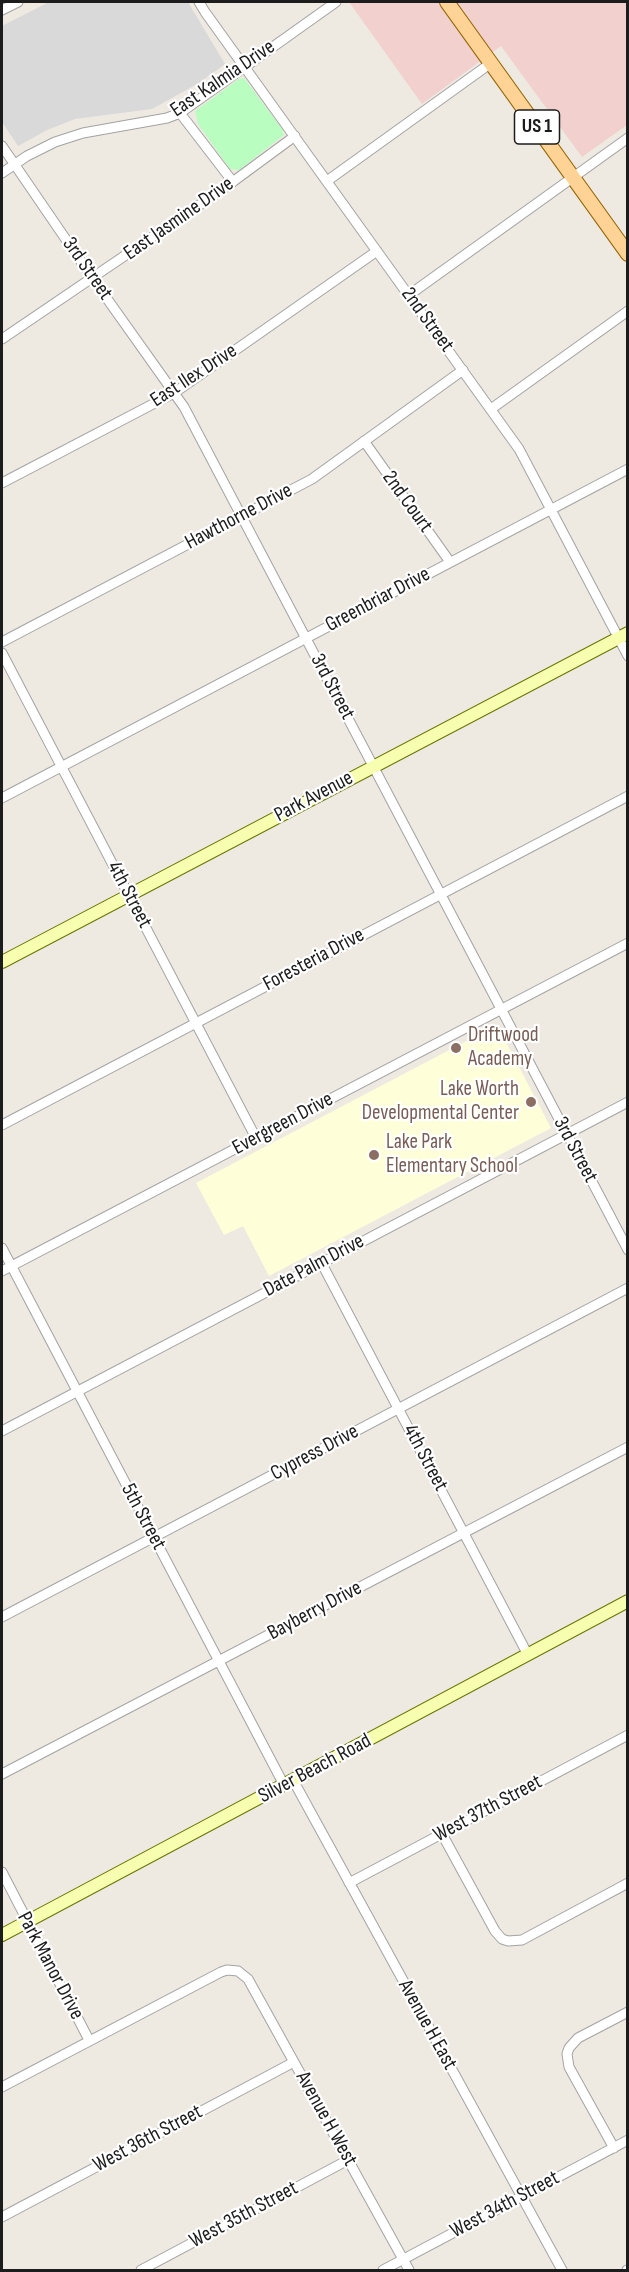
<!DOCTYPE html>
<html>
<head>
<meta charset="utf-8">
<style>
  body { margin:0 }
  #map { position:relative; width:629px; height:2272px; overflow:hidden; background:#eeeae1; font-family:"Sofia Sans Condensed",sans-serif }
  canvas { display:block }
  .frame { position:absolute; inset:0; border:3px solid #1c1c1c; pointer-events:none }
</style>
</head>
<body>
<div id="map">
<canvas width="629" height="2272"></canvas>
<div class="frame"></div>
</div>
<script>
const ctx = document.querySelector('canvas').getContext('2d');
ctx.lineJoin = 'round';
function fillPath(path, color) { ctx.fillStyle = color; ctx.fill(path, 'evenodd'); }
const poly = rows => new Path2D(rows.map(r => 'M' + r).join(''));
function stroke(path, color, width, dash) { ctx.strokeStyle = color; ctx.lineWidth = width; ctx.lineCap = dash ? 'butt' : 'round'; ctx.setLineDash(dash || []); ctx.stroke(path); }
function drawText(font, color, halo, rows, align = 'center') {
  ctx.font = font + ' "Sofia Sans Condensed",sans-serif'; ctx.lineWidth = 4.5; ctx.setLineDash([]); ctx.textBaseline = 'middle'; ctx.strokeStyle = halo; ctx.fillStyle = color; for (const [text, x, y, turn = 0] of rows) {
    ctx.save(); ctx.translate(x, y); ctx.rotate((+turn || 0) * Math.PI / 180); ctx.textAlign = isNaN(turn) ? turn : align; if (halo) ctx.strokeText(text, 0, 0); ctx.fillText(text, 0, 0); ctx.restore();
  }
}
fillPath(poly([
  [49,2,188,2,225,64,199,83,152,109,75,119,47,130,18,146,2,122,2,26]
]), '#dad9d9');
fillPath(poly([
  [349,2,627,2,627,125,582,157,501,46,422,104]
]), '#f1d0ce');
fillPath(poly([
  [497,1025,551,1128,269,1276,243,1226,224,1235,196,1183]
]), '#feffd9');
fillPath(poly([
  [244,78,282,129,284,135,239,170,230,169,198,124,195,111,239,79]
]), '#b9fdc0');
const street = poly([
  [199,2,205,12,519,449,628,656],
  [2,10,18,2],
  [180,113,233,182],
  [2,146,93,279,184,407,628,1250],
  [2,173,27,156,55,142,83,133,167,118,180,113,336,2],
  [327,181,491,63],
  [409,295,628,138],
  [2,339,223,189,295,136],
  [491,409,628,311],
  [364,441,450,562],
  [2,483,174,393,377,251],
  [2,642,312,479,463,370],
  [2,653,256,1138],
  [2,798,628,469],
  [2,1125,628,796],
  [2,1248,284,1785],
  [321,1262,528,1655],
  [2,1271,628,943],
  [2,1431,628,1102],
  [2,1617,628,1288],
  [2,1774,628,1447],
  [293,1780,562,2270],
  [442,1834,495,1931,502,1939,508,1941,522,1940,628,1883],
  [2,1872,89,2040],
  [349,1883,628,1735],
  [2,2087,221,1972,227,1970,238,1971,248,1979,409,2270],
  [614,2148,569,2067,567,2054,569,2048,578,2038,628,2012],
  [2,2217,294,2062],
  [141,2270,348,2160],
  [383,2270,628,2140],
  [627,2270,628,2270]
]);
const secondary = poly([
  [2,962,628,633],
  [2,1935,628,1601]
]);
const primary = poly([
  [447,2,628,254]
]);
stroke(street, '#a3a3a3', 11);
stroke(secondary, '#677600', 14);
stroke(primary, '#946500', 16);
stroke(street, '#fff', 9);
stroke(secondary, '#f8feaf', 12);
stroke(primary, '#ffd395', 14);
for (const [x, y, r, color] of [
  [456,1048,6,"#8d6e63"],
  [531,1102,6,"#8d6e63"],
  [374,1155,6,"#8d6e63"]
]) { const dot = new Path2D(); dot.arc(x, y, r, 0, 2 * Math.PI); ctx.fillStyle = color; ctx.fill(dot); stroke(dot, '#fff', 2); }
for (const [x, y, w] of [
  [537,127,45]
]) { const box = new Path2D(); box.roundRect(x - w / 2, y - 17, w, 34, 4.5); ctx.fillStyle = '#fff'; ctx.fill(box); stroke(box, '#1c1c1c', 1.5); }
drawText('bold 20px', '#1c1c1c', null, [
  ["US 1",537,127]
]);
drawText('21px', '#1c1c1c', '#fff', [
  ["East Kalmia Drive",223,79,-34],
  ["East Jasmine Drive",179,219,-35],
  ["3rd Street",87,269,55],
  ["2nd Street",427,320,54],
  ["East Ilex Drive",194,376,-33],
  ["2nd Court",407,502,54],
  ["Hawthorne Drive",239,517,-28],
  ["Greenbriar Drive",378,600,-28],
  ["3rd Street",332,687,62],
  ["Park Avenue",314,797,-28],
  ["4th Street",129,895,62],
  ["Foresteria Drive",314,960,-28],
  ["Evergreen Drive",283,1124,-28],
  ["3rd Street",575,1150,62],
  ["Date Palm Drive",314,1266,-28],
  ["Cypress Drive",315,1453,-28],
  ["4th Street",425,1458,62],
  ["5th Street",143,1517,62],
  ["Bayberry Drive",315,1611,-28],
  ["Silver Beach Road",315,1769,-28],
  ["West 37th Street",488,1809,-28],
  ["Park Manor Drive",50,1966,62],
  ["Avenue H East",427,2025,61],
  ["Avenue H West",326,2119,61],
  ["West 36th Street",148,2139,-28],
  ["West 34th Street",505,2205,-28],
  ["West 35th Street",244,2215,-28]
]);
drawText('21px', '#785e54', '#fff', [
  ["Driftwood",468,1036],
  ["Academy",468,1060],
  ["Lake Worth",519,1090,"right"],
  ["Developmental Center",519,1114,"right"],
  ["Lake Park",386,1143],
  ["Elementary School",386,1167]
], 'left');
</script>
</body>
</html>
